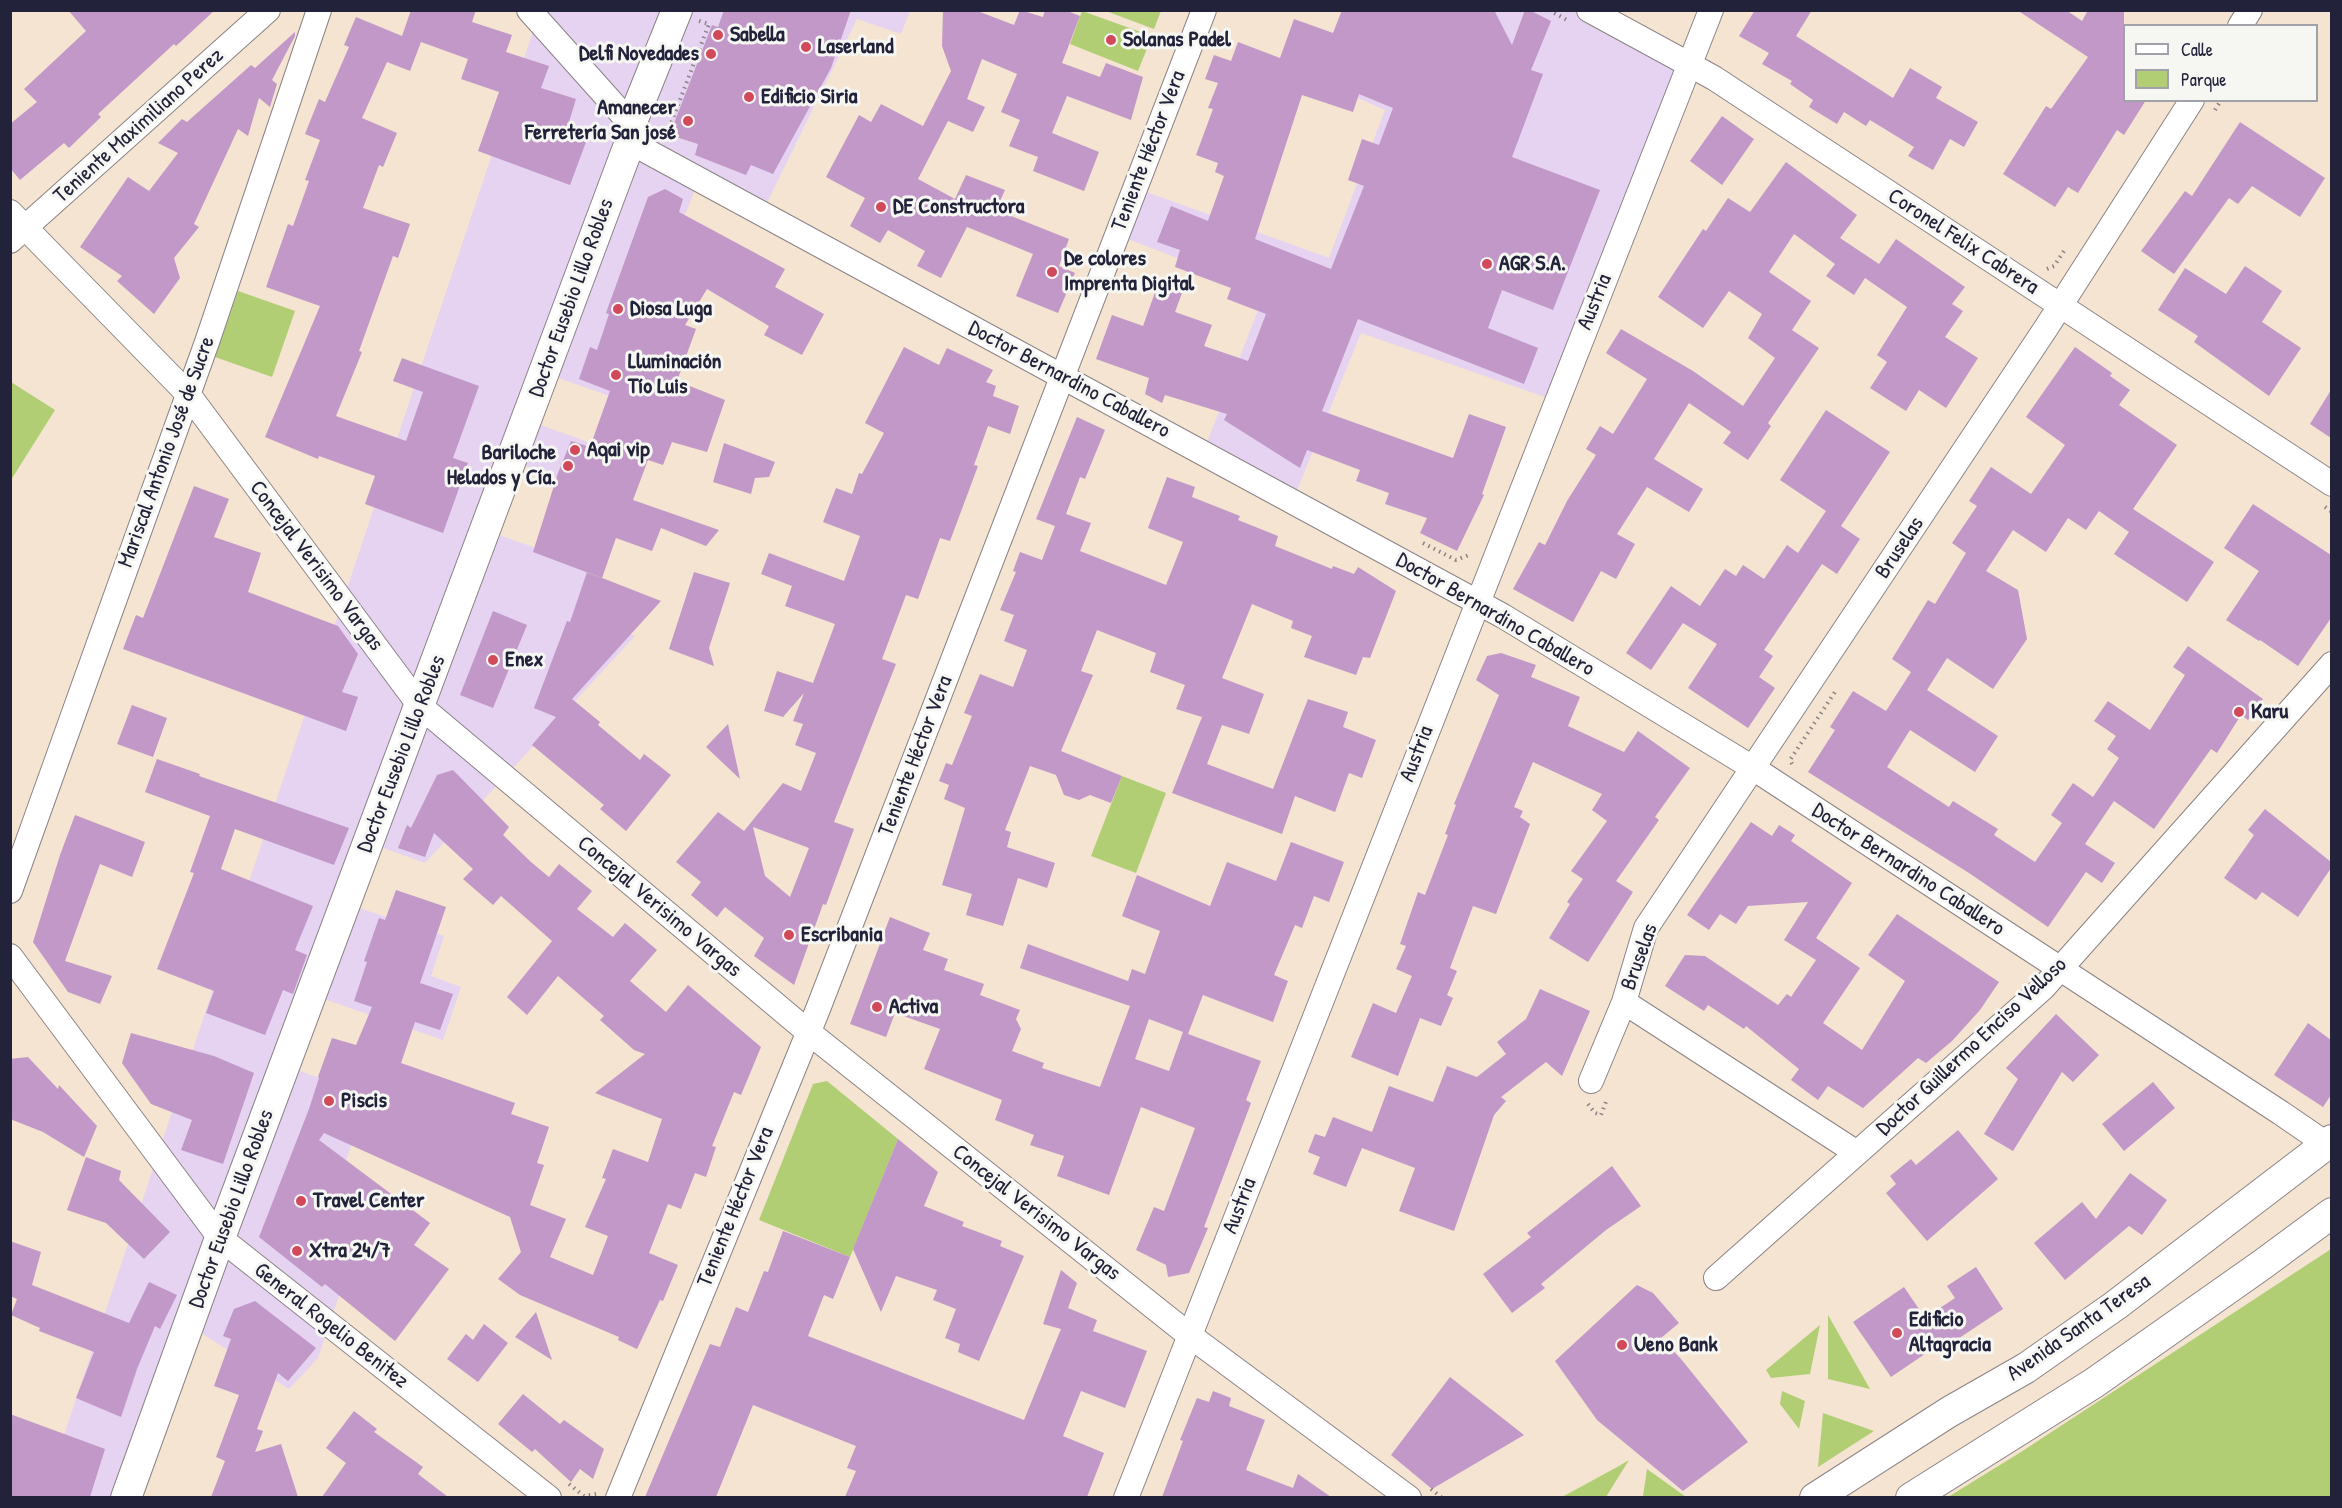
<!DOCTYPE html>
<html>
<head>
<meta charset="utf-8">
<style>
  body { margin:0 }
  #map { position:relative; width:2342px; height:1508px; overflow:hidden; background:#f4e4d1; font-family:"Patrick Hand",sans-serif }
  canvas { display:block }
  .frame { position:absolute; inset:0; border:12px solid #22223b; pointer-events:none }
  .legend { position:absolute; left:2123px; top:24px; width:195px; height:78px; box-sizing:border-box; background:#f6f6f2; border:2px solid #a1a1a9; margin:0; padding:8px 10px; list-style:none; font-size:18px; color:#22223b }
  .legend li { display:flex; align-items:center; gap:12px; height:30px }
  .legend b { width:30px; border:2px solid #a1a1a9 }
</style>
</head>
<body>
<div id="map">
<canvas width="2342" height="1508"></canvas>
<div class="frame"></div>
<ul class="legend">
<li><b style="height:8px;background:#fff"></b>Calle</li>
<li><b style="height:16px;background:#b1ce75"></b>Parque</li>
</ul>
</div>
<script>
const ctx = document.querySelector('canvas').getContext('2d');
ctx.lineJoin = 'round';
function fillPath(path, color) { ctx.fillStyle = color; ctx.fill(path, 'evenodd'); }
const poly = rows => new Path2D(rows.map(r => 'M' + r).join(''));
function stroke(path, color, width, dash) { ctx.strokeStyle = color; ctx.lineWidth = width; ctx.lineCap = dash ? 'butt' : 'round'; ctx.setLineDash(dash || []); ctx.stroke(path); }
function drawText(font, color, halo, rows, align = 'center') {
  ctx.font = font + ' "Patrick Hand",sans-serif'; ctx.lineWidth = 6; ctx.setLineDash([]); ctx.textBaseline = 'middle'; ctx.strokeStyle = halo; ctx.fillStyle = color; for (const [text, x, y, turn = 0] of rows) {
    ctx.save(); ctx.translate(x, y); ctx.rotate((+turn || 0) * Math.PI / 180); ctx.textAlign = isNaN(turn) ? turn : align; if (halo) ctx.strokeText(text, 0, 0); ctx.fillText(text, 0, 0); ctx.restore();
  }
}
fillPath(poly([
  [540,11,910,11,901,34,857,19,759,219,696,187,628,357,645,408,552,376,535,423,602,447,584,487,517,463,493,533,596,569,579,616,635,636,425,863,378,846,353,906,444,936,431,976,461,987,443,1040,318,997,292,1068,368,1096,332,1202,366,1215,318,1358,289,1389,198,1331,135,1497,43,1498],
  [1382,11,1574,11,1679,68,1548,398,1361,333,1295,495,1206,445,1265,292,1123,237,1141,190,1329,258,1385,110,1349,94]
]), '#e5d3f1');
fillPath(poly([
  [1082,11,1152,36,1138,71,1070,44],
  [1106,11,1161,11,1154,29],
  [238,291,295,311,272,377,215,357],
  [11,382,55,410,11,480],
  [1122,776,1166,793,1136,873,1091,856],
  [827,1081,898,1139,850,1257,759,1220,813,1084],
  [2331,1249,2331,1497,1948,1497,2021,1452],
  [1828,1315,1870,1389,1828,1379],
  [1820,1325,1810,1374,1771,1378,1766,1370],
  [1782,1391,1805,1401,1799,1429,1780,1404],
  [1823,1413,1874,1431,1818,1467],
  [1629,1460,1606,1497,1562,1497,1619,1466],
  [1647,1469,1686,1497,1643,1496]
]), '#b1ce75');
fillPath(poly([
  [68,10,215,10,176,46,174,44,98,114,101,117,69,148,64,143,20,180,10,168,10,124,37,102,24,89,86,31],
  [411,10,476,10,472,22,512,35,506,52,549,66,541,88,576,99,565,135,586,142,570,185,478,151,499,92,461,79,468,59,421,42,410,71,387,62,362,118,397,133,383,167,379,165,363,208,410,224,398,258,393,256,359,351,362,352,336,416,406,441,423,392,393,381,402,358,479,386,453,458,468,463,443,533,365,504,375,476,319,456,318,459,265,437,320,306,266,287,288,224,293,226,309,181,305,180,320,140,305,134,319,99,325,102,349,47,344,45,356,17,402,36],
  [724,10,851,10,831,68,773,174,751,165,746,175,695,155,698,144,676,137,673,126,712,25,718,27],
  [943,10,975,10,1014,25,1020,10,1043,17,1045,10,1065,10,1080,16,1062,63,1100,77,1106,63,1143,77,1131,120,1067,96,1052,133,1099,152,1084,191,1033,171,1038,157,1009,146,1020,120,1001,112,1017,74,982,59,967,99,985,107,973,132,948,121,918,179,955,199,966,175,1005,190,996,210,1069,239,1059,266,1075,273,1058,313,1016,296,1033,254,967,227,941,278,917,266,925,251,888,230,880,243,850,226,865,198,826,177,859,115,871,122,881,104,923,126,951,71,942,46],
  [1342,10,1494,10,1512,45,1525,10,1529,10,1551,21,1531,70,1543,74,1512,157,1600,190,1553,310,1502,290,1488,328,1538,348,1524,384,1358,319,1322,411,1453,458,1469,414,1506,427,1482,494,1484,495,1457,551,1420,533,1427,518,1385,504,1389,493,1356,481,1360,470,1307,450,1300,468,1224,420,1227,414,1165,395,1162,403,1145,394,1149,378,1096,359,1112,315,1143,326,1158,284,1182,293,1175,312,1212,325,1204,346,1248,361,1266,314,1227,299,1231,288,1175,267,1180,250,1157,242,1171,206,1208,221,1224,176,1215,172,1218,163,1196,155,1213,109,1208,108,1218,83,1205,79,1214,55,1231,61,1238,42,1280,58,1294,19,1333,33],
  [1359,94,1393,108,1379,145,1362,139,1348,180,1364,186,1331,269,1255,239,1302,95,1353,112],
  [1755,10,1812,10,1796,36,1893,98,1910,68,1942,87,1936,98,1978,122,1964,147,1950,139,1933,170,1908,156,1914,147,1870,120,1866,126,1844,112,1837,124,1809,107,1813,100,1790,84,1792,81,1762,64,1769,53,1739,36],
  [2017,10,2066,10,2082,21,2088,10,2124,10,2124,100,2146,100,2124,135,2117,130,2078,193,2068,187,2055,207,2003,174,2046,106,2051,109,2088,57],
  [295,32,295,36,272,80,277,84,270,107,259,98,248,136,238,129,194,224,199,227,174,258,180,278,154,314,117,281,122,276,80,247,128,177,149,191,178,153,158,143,182,119,187,122,251,65,255,68],
  [1722,116,1754,139,1722,185,1690,161],
  [2240,122,2325,178,2300,217,2252,186,2238,204,2229,198,2174,274,2141,251,2185,191,2192,196],
  [1786,162,1857,215,1840,238,1879,264,1896,239,1965,287,1952,304,1963,311,1945,337,1978,358,1946,408,1919,390,1906,411,1870,388,1887,362,1877,355,1907,307,1865,278,1854,295,1826,276,1835,264,1794,234,1769,272,1811,301,1792,330,1819,348,1768,423,1771,426,1748,460,1723,443,1731,432,1689,403,1654,459,1703,489,1689,512,1647,487,1617,534,1635,544,1616,579,1601,571,1573,622,1513,589,1539,542,1545,545,1567,501,1596,455,1586,449,1600,426,1613,434,1647,379,1606,353,1621,329,1693,371,1743,406,1775,358,1748,338,1762,314,1729,291,1703,328,1658,297,1703,229,1706,231,1728,198,1750,212],
  [665,189,683,199,679,212,785,269,775,287,824,314,802,355,764,335,769,326,707,289,685,325,696,329,677,381,725,400,707,452,672,442,663,465,648,460,633,500,719,530,706,546,661,528,652,551,616,538,602,578,533,552,558,473,571,441,590,447,610,391,579,379,590,347,597,350,609,314,606,313,648,197],
  [2245,266,2282,291,2262,322,2301,348,2269,396,2194,342,2198,336,2158,310,2185,268,2226,294],
  [904,347,939,365,947,348,993,370,986,382,996,386,993,396,1019,406,1010,434,988,426,974,465,978,466,950,541,940,538,918,599,906,595,882,659,896,664,834,822,854,829,826,905,823,904,794,985,754,956,764,938,725,907,717,917,691,895,701,882,676,862,718,812,744,831,783,783,801,791,816,753,795,745,803,724,793,721,804,693,783,717,764,711,777,671,813,683,835,624,785,606,792,586,761,574,769,553,844,581,860,536,823,522,836,488,852,494,859,473,862,474,884,433,865,423],
  [753,827,809,848,790,897,765,876],
  [2075,347,2112,373,2110,376,2130,390,2119,405,2177,445,2133,509,2214,562,2187,602,2114,554,2129,532,2099,511,2086,530,2068,518,2046,552,2013,530,1986,571,2018,590,2027,639,1993,689,1947,658,1927,690,1998,736,1975,772,1910,730,1887,767,1949,807,1953,801,1998,829,1994,835,2035,862,2062,823,2051,815,2073,783,2093,797,2119,758,2107,749,2116,736,2094,721,2108,701,2150,730,2185,675,2173,667,2188,646,2263,699,2248,720,2241,715,2217,753,2211,749,2154,829,2114,801,2085,844,2115,863,2102,883,2086,872,2048,927,1969,873,1808,772,1835,730,1830,727,1853,691,1886,711,1911,672,1892,659,1928,600,1935,604,1966,553,1952,543,1977,506,1969,501,1991,467,2031,494,2065,445,2026,417],
  [2331,390,2331,438,2310,424],
  [1826,410,1890,452,1841,526,1860,539,1837,574,1822,564,1764,650,1773,656,1759,677,1775,688,1748,728,1688,688,1717,644,1683,623,1651,670,1626,653,1671,586,1700,606,1725,569,1736,576,1743,565,1764,579,1787,545,1798,553,1826,511,1780,480],
  [1077,417,1105,430,1085,479,1080,477,1066,514,1091,523,1080,551,1166,585,1183,542,1148,528,1167,477,1195,487,1192,497,1240,516,1238,520,1278,536,1275,546,1332,569,1333,566,1354,574,1358,567,1396,591,1370,658,1363,657,1356,675,1304,657,1312,636,1291,628,1293,621,1252,604,1222,678,1264,694,1249,734,1222,725,1207,764,1273,789,1308,699,1348,712,1343,727,1376,740,1362,778,1349,773,1335,812,1295,796,1282,834,1172,793,1202,717,1176,709,1185,685,1150,672,1156,653,1097,630,1081,671,1093,675,1061,751,1122,776,1111,803,1090,795,1079,800,1064,795,1056,775,1030,766,1005,830,1011,832,1007,847,1055,863,1047,888,1018,878,1003,926,966,915,972,894,942,885,965,808,944,799,949,785,939,781,946,763,952,765,972,716,964,713,980,674,1013,687,1027,650,1004,641,1014,615,1000,610,1016,572,1013,571,1020,552,1042,560,1055,526,1036,519],
  [724,443,775,462,769,477,755,478,751,494,713,482],
  [194,486,229,499,214,537,261,553,248,592,338,626,358,654,342,692,358,697,346,731,123,649,136,615,143,618],
  [2253,504,2331,555,2331,618,2298,666,2260,640,2259,641,2226,620,2259,571,2224,548],
  [587,572,661,601,572,699,600,722,598,725,640,760,644,754,671,775,626,831,600,809,604,805,532,745,556,717,534,708,567,621,570,622],
  [694,572,730,583,709,648,714,666,669,649],
  [493,611,527,625,493,708,460,695],
  [1501,653,1536,665,1531,677,1580,697,1568,726,1624,752,1638,731,1690,768,1655,817,1659,820,1616,881,1633,892,1588,962,1549,938,1570,904,1567,902,1583,879,1571,871,1607,821,1592,810,1602,794,1533,762,1514,807,1523,811,1520,817,1530,824,1496,914,1473,906,1450,968,1457,971,1447,995,1453,998,1441,1026,1420,1018,1398,1076,1351,1057,1373,1003,1396,1013,1412,976,1396,969,1406,946,1400,944,1418,892,1425,895,1448,835,1445,834,1456,805,1454,804,1499,695,1476,680,1487,656],
  [132,705,167,718,153,757,117,744],
  [728,724,740,779,706,747],
  [157,759,200,774,199,776,349,828,334,865,235,829,221,869,313,906,295,950,307,955,293,994,283,990,265,1035,206,1013,214,991,157,969,194,873,190,872,210,816,145,792],
  [453,770,509,827,503,835,531,862,549,877,559,864,592,891,577,909,613,937,625,923,657,950,630,981,666,1012,688,985,761,1047,741,1095,734,1092,712,1146,716,1147,706,1177,695,1173,681,1209,668,1204,649,1253,678,1265,663,1301,660,1300,637,1349,618,1340,619,1337,520,1295,498,1279,521,1252,510,1217,324,1133,319,1140,430,1223,414,1245,449,1269,395,1341,325,1284,322,1287,259,1237,309,1109,319,1078,318,1077,332,1038,356,1045,372,1007,354,1001,367,962,364,961,379,918,385,920,396,890,446,907,420,983,453,994,440,1030,415,1022,401,1063,515,1103,511,1114,549,1127,537,1163,544,1165,530,1205,566,1219,550,1257,593,1275,608,1236,585,1227,606,1179,602,1178,613,1149,648,1162,662,1119,595,1093,645,1054,634,1050,600,1020,604,1016,558,976,527,1015,507,997,552,941,501,896,493,905,463,879,473,869,434,833,425,857,398,848,407,825,411,828,437,775],
  [2265,809,2331,862,2331,868,2298,917,2262,892,2256,900,2224,878,2254,835,2248,830],
  [75,815,145,842,132,877,100,864,65,961,112,976,100,1004,68,992,33,942,60,855],
  [1751,822,1772,836,1779,825,1795,835,1791,841,1852,883,1816,938,1860,968,1823,1023,1862,1050,1905,981,1868,955,1897,914,1999,982,1980,1010,1952,1041,1926,1063,1918,1058,1863,1108,1828,1086,1818,1100,1791,1080,1799,1069,1746,1026,1744,1029,1708,1005,1704,1011,1665,986,1685,955,1705,956,1778,1005,1787,994,1791,997,1816,960,1784,940,1808,902,1748,906,1736,924,1720,914,1709,930,1687,915],
  [1291,842,1344,862,1329,902,1314,896,1302,928,1295,925,1274,975,1288,981,1273,1022,1203,995,1188,1034,1261,1061,1246,1100,1251,1103,1204,1227,1208,1228,1189,1273,1168,1277,1166,1265,1136,1250,1154,1207,1164,1211,1195,1128,1141,1107,1109,1195,1057,1176,1064,1156,1030,1145,1034,1135,995,1120,1002,1100,924,1069,940,1029,895,1013,886,1037,850,1024,890,917,930,933,923,950,948,959,944,970,984,984,980,995,1020,1010,1016,1019,1021,1029,1012,1051,1044,1063,1042,1068,1100,1087,1130,1006,1020,968,1028,944,1128,981,1132,969,1145,974,1160,931,1122,916,1137,875,1210,906,1227,862,1276,881],
  [1149,1019,1183,1032,1169,1071,1135,1059],
  [1540,989,1590,1011,1562,1076,1546,1062,1501,1097,1506,1101,1494,1115,1454,1231,1399,1211,1415,1168,1362,1148,1346,1187,1313,1174,1320,1157,1308,1152,1315,1134,1325,1137,1333,1117,1372,1132,1389,1086,1433,1102,1447,1066,1477,1077,1506,1054,1497,1042,1526,1019],
  [2056,1014,2099,1055,2073,1082,2062,1072,2013,1151,1984,1134,2018,1079,2006,1068],
  [2308,1023,2331,1040,2331,1095,2323,1107,2274,1075],
  [131,1033,214,1056,254,1073,223,1164,181,1150,192,1120,151,1104,122,1063],
  [28,1057,58,1089,59,1085,97,1126,84,1157,43,1132,10,1119,10,1059],
  [2153,1082,2175,1108,2124,1151,2102,1124],
  [1958,1130,1998,1179,1927,1241,1886,1193,1896,1184,1890,1176,1911,1159,1916,1165],
  [898,1139,938,1172,924,1206,964,1222,962,1226,1002,1241,1000,1246,1024,1256,979,1361,958,1352,960,1344,945,1338,956,1309,933,1300,937,1290,896,1276,881,1312,853,1249],
  [86,1157,121,1171,119,1180,170,1232,144,1259,106,1223,67,1210],
  [1612,1166,1641,1206,1606,1230,1541,1284,1545,1288,1512,1313,1483,1274,1531,1237,1527,1233],
  [2130,1173,2167,1200,2142,1235,2129,1226,2065,1280,2034,1243,2082,1202,2096,1219],
  [783,1231,850,1257,833,1299,824,1295,808,1336,1024,1420,1061,1329,1043,1324,1061,1270,1077,1283,1068,1308,1097,1320,1093,1331,1147,1351,1125,1408,1081,1391,1063,1436,1104,1453,1087,1497,845,1497,856,1471,847,1468,856,1446,753,1405,716,1497,645,1497,710,1344,720,1347,736,1307,748,1312,764,1271,768,1272],
  [10,1241,41,1252,32,1285,129,1323,149,1282,177,1295,160,1329,155,1326,137,1369,121,1417,76,1398,94,1352,39,1331,40,1328,11,1315,17,1299,10,1296],
  [1976,1267,2003,1309,1947,1346,1944,1341,1891,1377,1853,1322,1904,1287,1925,1318,1955,1298,1947,1286],
  [1637,1285,1653,1293,1679,1323,1661,1338,1681,1359,1748,1442,1683,1491,1597,1420,1555,1361],
  [255,1301,316,1348,288,1381,278,1373,257,1429,263,1431,255,1452,281,1444,298,1497,211,1497,225,1461,216,1457,239,1395,214,1386,231,1339,223,1336,234,1309],
  [536,1312,552,1360,515,1337],
  [484,1324,508,1343,478,1382,447,1359,466,1334,473,1340],
  [1450,1377,1524,1435,1432,1489,1391,1455],
  [1213,1391,1231,1398,1229,1406,1265,1420,1246,1470,1293,1488,1298,1474,1331,1497,1162,1497,1183,1441,1180,1440,1197,1398,1209,1402],
  [523,1394,560,1424,564,1420,604,1449,593,1479,580,1469,571,1482,535,1449,532,1452,498,1424],
  [354,1411,377,1429,374,1432,423,1467,418,1474,448,1497,322,1497,346,1463,326,1448],
  [10,1414,105,1449,90,1497,10,1497]
]), '#c198c7');
const minor = poly([
  [529,10,631,124],
  [1589,10,1714,78,2332,484],
  [2240,26,2250,10],
  [630,142,1503,616,1753,768,2281,1113,2332,1148],
  [10,212,188,394,420,706,807,1031,1189,1335,1409,1498],
  [10,241,268,10],
  [10,891,207,342,319,10],
  [10,956,220,1238,549,1498],
  [1624,1002,1857,1153],
  [1591,1081,1624,1002,1646,928,2046,328,2192,100],
  [1716,1278,2043,988,2332,664],
  [618,1498,818,1009,1204,10],
  [1126,1498,1711,10]
]);
const major = poly([
  [126,1498,220,1238,630,142,631,124,677,10],
  [1815,1498,1949,1412,2026,1368,2116,1305,2332,1140],
  [1911,1498,2094,1383,2263,1264,2332,1213]
]);
stroke(minor, '#8b8386', 26);
stroke(major, '#8b8386', 32);
stroke(poly([
  [1549,10,1567,20],
  [2215,110,2221,100],
  [675,139,670,126,709,24,699,21],
  [2047,269,2054,266,2064,251],
  [2325,507,2332,512],
  [1423,543,1456,560,1469,555],
  [1792,764,1790,760,1835,692],
  [1588,1104,1595,1113,1601,1115,1607,1099],
  [569,1484,584,1496,596,1494],
  [1431,1489,1442,1498]
]), '#8b8386', 4, [1.5, 4.5]);
stroke(minor, '#fff', 24);
stroke(major, '#fff', 30);
for (const [x, y, r, color] of [
  [718,35,6,"#d1495b"],
  [1111,40,6,"#d1495b"],
  [806,47,6,"#d1495b"],
  [711,54,6,"#d1495b"],
  [749,97,6,"#d1495b"],
  [688,121,6,"#d1495b"],
  [881,207,6,"#d1495b"],
  [1487,264,6,"#d1495b"],
  [1052,272,6,"#d1495b"],
  [618,309,6,"#d1495b"],
  [616,375,6,"#d1495b"],
  [575,450,6,"#d1495b"],
  [568,466,6,"#d1495b"],
  [493,660,6,"#d1495b"],
  [2239,712,6,"#d1495b"],
  [789,935,6,"#d1495b"],
  [877,1007,6,"#d1495b"],
  [329,1101,6,"#d1495b"],
  [301,1201,6,"#d1495b"],
  [297,1251,6,"#d1495b"],
  [1897,1333,6,"#d1495b"],
  [1622,1345,6,"#d1495b"]
]) { const dot = new Path2D(); dot.arc(x, y, r, 0, 2 * Math.PI); ctx.fillStyle = color; ctx.fill(dot); stroke(dot, '#f6f6f2', 2); }
drawText('bold 22px', '#22223b', '#f6f6f2', [
  ["Sabella",730,35],
  ["Solanas Padel",1123,40],
  ["Laserland",818,47],
  ["Delfi Novedades",699,54,"right"],
  ["Edificio Siria",761,97],
  ["Amanecer",676,108,"right"],
  ["Ferretería San josé",676,133,"right"],
  ["DE Constructora",893,207],
  ["De colores",1064,259],
  ["Imprenta Digital",1064,284],
  ["AGR S.A.",1499,264],
  ["Diosa Luga",630,309],
  ["Lluminación",628,362],
  ["Tío Luis",628,387],
  ["Aqai vip",587,450],
  ["Bariloche",556,453,"right"],
  ["Helados y Cía.",556,478,"right"],
  ["Enex",505,660],
  ["Karu",2251,712],
  ["Escribania",801,935],
  ["Activa",889,1007],
  ["Piscis",341,1101],
  ["Travel Center",313,1201],
  ["Xtra 24/7",309,1251],
  ["Edificio",1909,1320],
  ["Altagracia",1909,1345],
  ["Ueno Bank",1634,1345]
], 'left');
drawText('22px', '#22223b', '#f6f6f2', [
  ["Teniente Maximiliano Perez",139,126,-42],
  ["Teniente Héctor Vera",1149,151,-69],
  ["Coronel Felix Cabrera",1963,242,33],
  ["Doctor Eusebio Lillo Robles",572,298,-70],
  ["Austria",1595,302,-68],
  ["Doctor Bernardino Caballero",1069,380,28],
  ["Mariscal Antonio José de Sucre",167,452,-70],
  ["Bruselas",1900,548,-56],
  ["Concejal Verisimo Vargas",316,566,53],
  ["Doctor Bernardino Caballero",1495,615,30],
  ["Doctor Eusebio Lillo Robles",402,754,-69],
  ["Austria",1417,754,-69],
  ["Teniente Héctor Vera",916,756,-69],
  ["Doctor Bernardino Caballero",1908,870,33],
  ["Concejal Verisimo Vargas",659,907,40],
  ["Bruselas",1640,957,-70],
  ["Doctor Guillermo Enciso Velloso",1972,1047,-43],
  ["Austria",1240,1206,-69],
  ["Teniente Héctor Vera",736,1207,-68],
  ["Doctor Eusebio Lillo Robles",232,1209,-70],
  ["Concejal Verisimo Vargas",1036,1213,38],
  ["General Rogelio Benitez",331,1326,38],
  ["Avenida Santa Teresa",2079,1328,-35]
]);
</script>
</body>
</html>
